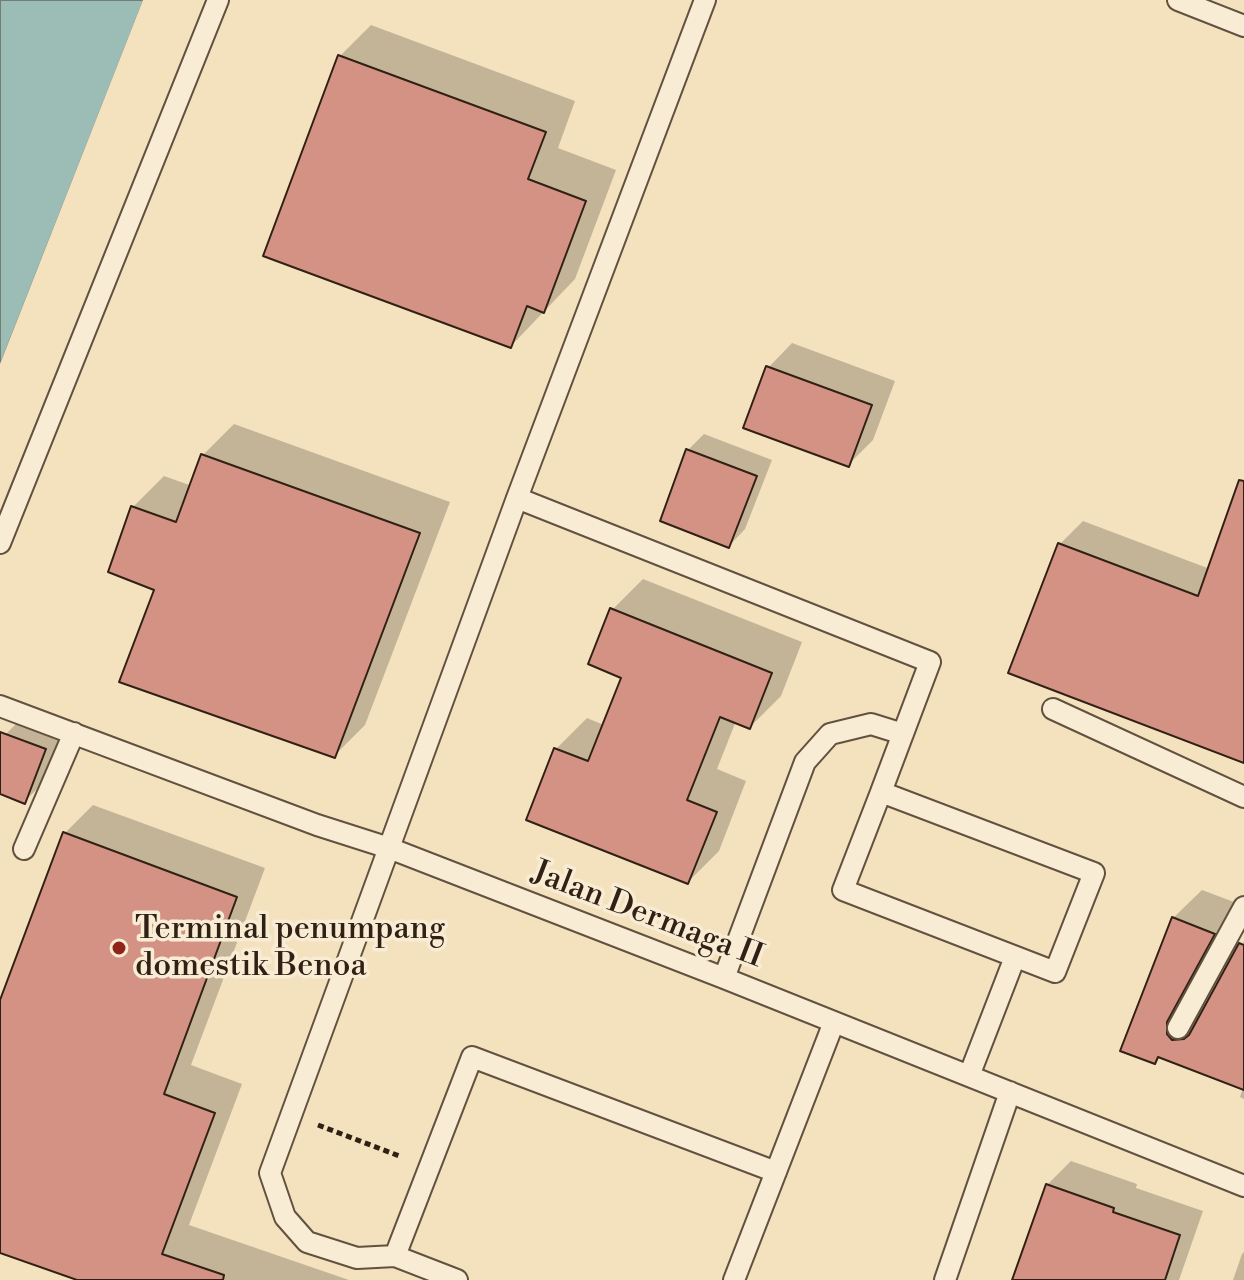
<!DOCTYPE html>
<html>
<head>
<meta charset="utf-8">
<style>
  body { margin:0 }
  canvas { display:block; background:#f4e1be }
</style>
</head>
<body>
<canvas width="1244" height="1280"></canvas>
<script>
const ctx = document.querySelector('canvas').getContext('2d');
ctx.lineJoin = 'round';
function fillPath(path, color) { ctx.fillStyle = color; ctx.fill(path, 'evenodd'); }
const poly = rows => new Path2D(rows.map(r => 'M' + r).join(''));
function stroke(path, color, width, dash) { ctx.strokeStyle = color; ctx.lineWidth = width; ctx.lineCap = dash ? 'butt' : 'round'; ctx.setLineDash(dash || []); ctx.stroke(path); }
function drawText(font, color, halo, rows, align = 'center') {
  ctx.font = font + ' "Libre Bodoni",serif'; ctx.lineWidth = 7; ctx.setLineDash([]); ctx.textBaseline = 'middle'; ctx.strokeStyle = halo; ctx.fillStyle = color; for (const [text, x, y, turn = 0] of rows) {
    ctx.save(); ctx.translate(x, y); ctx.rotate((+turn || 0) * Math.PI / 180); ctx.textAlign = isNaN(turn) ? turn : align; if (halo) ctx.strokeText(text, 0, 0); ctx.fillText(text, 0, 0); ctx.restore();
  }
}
const water = poly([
  [0,0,144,0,0,366,0,0]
]);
fillPath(water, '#9cbdb5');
stroke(water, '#717f75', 2);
fillPath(poly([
  [143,0,148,0,4,368,0,370,0,364]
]), '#f4e1be');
fillPath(poly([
  [371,25,575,101,558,148,616,170,575,279,511,346,340,56],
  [792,343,895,381,873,440,849,464,768,368],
  [234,424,450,502,365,725,334,756,156,589,133,507,164,476,192,486,203,455],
  [704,434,772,460,745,529,729,546,688,450],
  [1244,489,1244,761,1060,544,1083,521,1210,569],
  [643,579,802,642,781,696,750,727,736,721,717,769,746,781,719,851,688,882,528,819,556,749,587,718,604,725,623,677,612,610],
  [22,718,61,733,41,785,25,801,0,792,0,749,6,734],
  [93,805,265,868,191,1065,242,1084,189,1225,349,1280,83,1280,0,1251,0,1005,64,834],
  [1202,890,1242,905,1195,1005,1204,1011,1244,941,1244,1099,1240,1097,1243,1088,1161,1056,1155,1062,1173,918],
  [1071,1161,1137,1184,1136,1188,1203,1211,1179,1280,1014,1280,1047,1185],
  [1244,1252,1244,1280,1233,1280,1242,1254]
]), '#0003');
const building = poly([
  [338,55,546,132,528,179,586,201,544,313,527,306,511,348,263,256,338,55],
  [766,366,872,405,849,467,743,428,766,366],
  [686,449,757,476,729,548,660,521,686,449],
  [201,454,420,533,335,758,119,682,154,590,108,572,131,506,176,522,201,454],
  [1239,480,1244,481,1244,763,1008,673,1058,543,1198,596,1239,480],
  [610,608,772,673,750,729,720,717,687,800,717,812,688,884,526,820,554,748,588,761,621,678,588,664,610,608],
  [0,732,46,749,25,804,0,794,0,732],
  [63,832,237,897,164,1094,215,1113,162,1254,224,1275,223,1280,77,1280,0,1253,0,1000,63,832],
  [1172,917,1215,934,1167,1022,1167,1034,1172,1040,1184,1039,1189,1035,1239,943,1244,945,1244,1090,1158,1057,1155,1064,1120,1051,1172,917],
  [1046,1184,1114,1208,1113,1212,1180,1235,1165,1280,1012,1280,1046,1184]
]);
fillPath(building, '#d49284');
stroke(building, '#312115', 2);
const lane = poly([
  [1178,0,1244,26],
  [517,498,930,662,881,792],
  [0,543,218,0],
  [0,706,317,825,389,848,724,978,1244,1186],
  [1053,709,1244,797],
  [881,792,1094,873,1055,972,843,890,881,792],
  [24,849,74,733],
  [724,978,805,762,830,734,871,724,903,734],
  [1178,1028,1244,907],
  [969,1076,1015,957],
  [395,1256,472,1057,776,1172],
  [457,1280,395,1256,357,1258,307,1242,285,1217,270,1173,517,498,705,0],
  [734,1280,834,1022],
  [945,1280,1010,1092]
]);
stroke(lane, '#62513f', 24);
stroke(poly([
  [318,1125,402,1157]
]), '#312115', 5, [6, 4]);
stroke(lane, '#f8ecd5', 20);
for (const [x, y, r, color] of [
  [119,948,8,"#8f2418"]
]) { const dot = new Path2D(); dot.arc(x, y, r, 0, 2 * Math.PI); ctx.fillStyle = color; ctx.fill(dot); stroke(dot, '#f8ecd5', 3); }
drawText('32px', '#312115', '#f8ecd5', [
  ["Jalan Dermaga II",647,916,21]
]);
drawText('32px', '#312115', '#f8ecd5', [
  ["Terminal penumpang",135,930],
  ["domestik Benoa",135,967]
], 'left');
</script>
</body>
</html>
